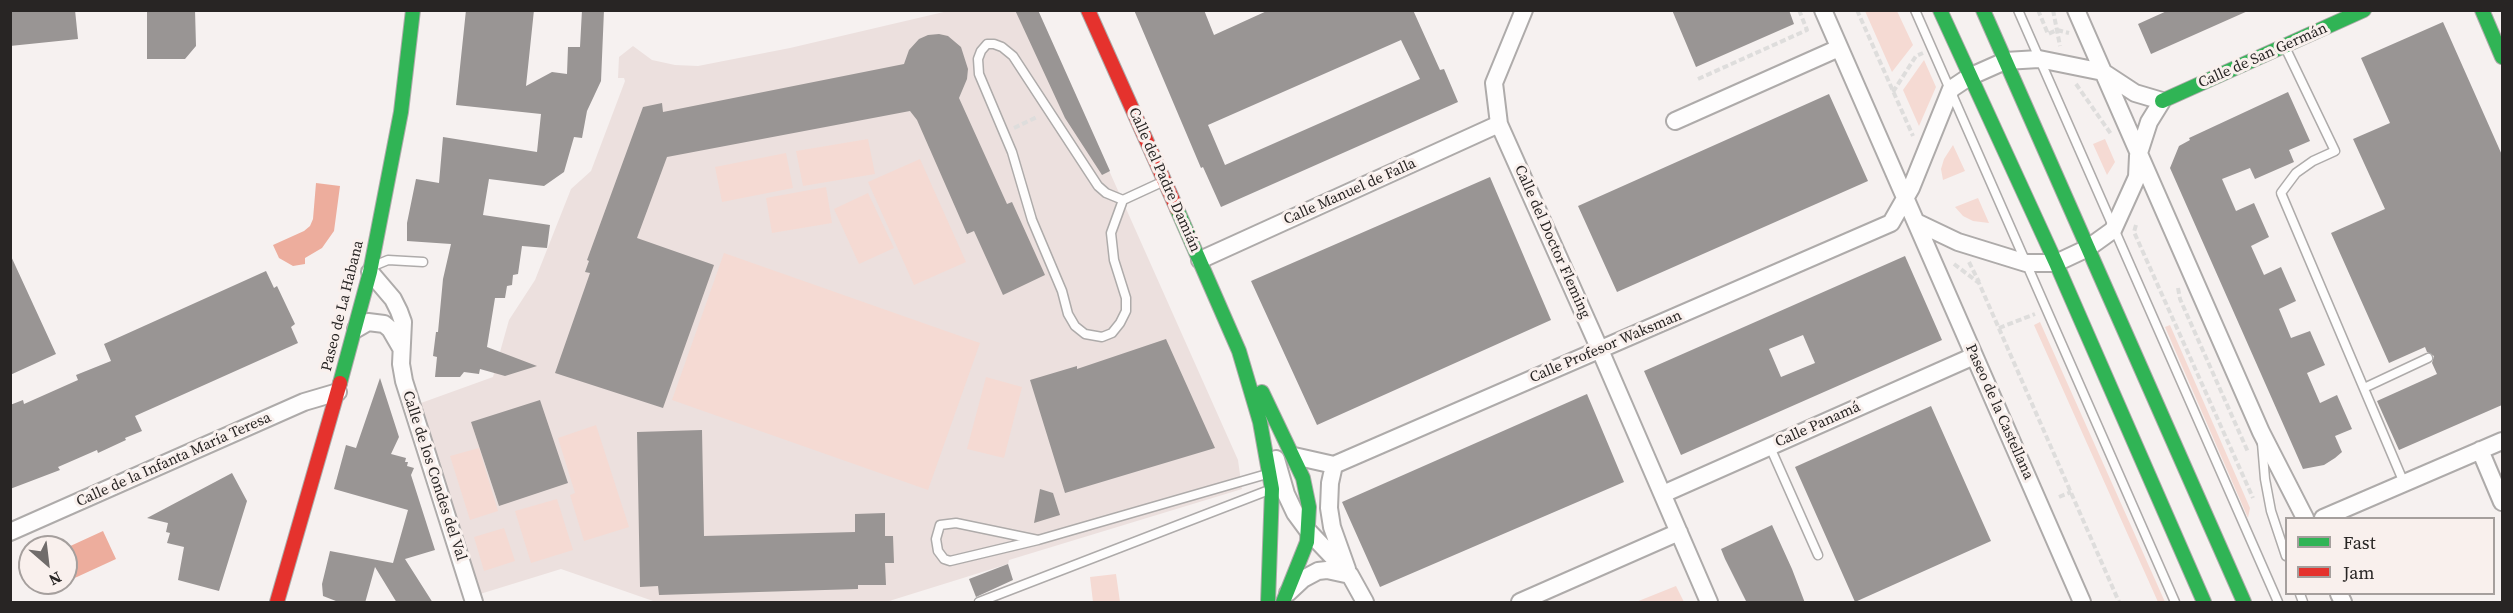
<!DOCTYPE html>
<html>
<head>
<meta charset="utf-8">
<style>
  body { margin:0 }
  #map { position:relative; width:2513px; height:613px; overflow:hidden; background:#f6f1f0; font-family:"Source Serif 4",serif }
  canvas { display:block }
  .frame { position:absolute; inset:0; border:12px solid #282524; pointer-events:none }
  .legend { position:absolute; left:2285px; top:517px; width:210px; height:78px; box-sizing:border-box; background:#f9f0ed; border:2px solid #a59f9d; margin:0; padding:8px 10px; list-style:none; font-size:18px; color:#282524 }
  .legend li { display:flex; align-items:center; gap:12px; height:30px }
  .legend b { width:30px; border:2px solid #a59f9d }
  .north { position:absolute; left:18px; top:535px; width:60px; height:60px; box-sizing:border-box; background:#f9f0ed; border:2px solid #a59f9d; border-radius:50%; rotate:152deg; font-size:16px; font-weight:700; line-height:24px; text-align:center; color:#282524 }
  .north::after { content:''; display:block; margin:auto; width:21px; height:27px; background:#706c6b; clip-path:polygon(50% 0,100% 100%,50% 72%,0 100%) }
</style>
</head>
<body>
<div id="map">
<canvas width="2513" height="613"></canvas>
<div class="frame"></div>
<ul class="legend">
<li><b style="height:8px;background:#30b455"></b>Fast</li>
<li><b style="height:8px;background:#e5322d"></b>Jam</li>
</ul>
<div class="north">N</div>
</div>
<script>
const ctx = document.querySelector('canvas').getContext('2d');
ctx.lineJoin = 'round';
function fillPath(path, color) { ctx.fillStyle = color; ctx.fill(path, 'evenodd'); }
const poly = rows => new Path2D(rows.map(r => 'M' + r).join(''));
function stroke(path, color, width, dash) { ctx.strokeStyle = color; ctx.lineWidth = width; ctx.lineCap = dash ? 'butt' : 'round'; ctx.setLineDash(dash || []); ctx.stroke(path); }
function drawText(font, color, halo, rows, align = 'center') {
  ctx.font = font + ' "Source Serif 4",serif'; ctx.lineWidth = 6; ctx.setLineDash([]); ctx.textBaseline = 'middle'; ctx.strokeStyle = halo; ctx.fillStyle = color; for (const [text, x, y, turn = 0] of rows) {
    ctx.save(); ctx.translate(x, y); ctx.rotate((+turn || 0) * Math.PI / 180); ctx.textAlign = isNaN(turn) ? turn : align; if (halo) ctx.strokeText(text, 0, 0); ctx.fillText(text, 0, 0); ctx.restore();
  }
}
fillPath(poly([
  [948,11,1038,11,1238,460,1242,489,1009,560,1008,564,886,602,656,602,561,569,480,594,421,403,493,377,509,320,535,280,571,189,591,171,625,81,624,78,618,78,619,57,633,46,652,60,675,65,698,66,790,48]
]), '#ece0de');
fillPath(poly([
  [1865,11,1897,11,1913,45,1892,72],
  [1924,60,1936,87,1919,126,1903,90],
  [868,139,875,174,803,186,796,151],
  [2105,139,2115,162,2107,175,2093,144],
  [1953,145,1965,171,1943,180,1941,169,1944,159],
  [786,153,793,188,722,202,715,167],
  [920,159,966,262,914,285,868,182],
  [826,187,832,223,772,233,766,198],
  [868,193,894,248,859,264,834,209],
  [1978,198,1989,223,1973,221,1963,216,1955,207],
  [724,253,980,343,928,490,672,400],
  [2040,322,2165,602,2158,602,2034,325],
  [2170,325,2250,508,2248,518,2165,327],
  [986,377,1022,387,1004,458,967,449],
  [596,425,629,527,584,541,570,495,575,493,558,438],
  [479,448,498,511,470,520,450,456],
  [557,499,573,550,531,563,515,511],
  [504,528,515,561,484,571,474,537],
  [1116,574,1120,602,1093,602,1090,577],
  [1676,586,1684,602,1636,602]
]), '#f5dad3');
fillPath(poly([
  [316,183,340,186,334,231,322,248,305,258,305,264,293,266,279,258,273,245,304,231,310,226,313,219],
  [103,531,116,559,66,582,66,548]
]), '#edad9d');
fillPath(poly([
  [10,10,75,10,78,39,10,46],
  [147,10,195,10,196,46,185,59,147,59],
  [466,10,534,10,526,86,552,72,567,74,568,47,580,47,582,10,604,10,601,81,587,111,582,138,574,137,564,172,544,186,489,179,483,215,550,225,547,248,522,246,518,274,513,275,512,285,507,286,505,298,495,298,487,347,537,366,505,376,480,369,479,374,464,372,460,377,435,377,437,357,433,356,436,332,438,332,443,279,451,244,407,241,407,223,416,179,439,183,443,137,537,152,541,114,456,105],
  [1015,10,1038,10,1110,171,1102,175,1065,118],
  [1134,10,1204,10,1214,35,1269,10,1413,10,1440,70,1444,69,1458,102,1221,207,1203,167,1201,168],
  [1401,40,1420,79,1225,165,1208,125],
  [1672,10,1789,10,1794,24,1696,67],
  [2169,10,2250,10,2151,54,2138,24],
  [2443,22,2502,155,2502,405,2399,450,2377,401,2437,374,2432,363,2434,356,2427,352,2425,347,2389,363,2331,233,2385,209,2353,139,2390,123,2361,58],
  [939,34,948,36,961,47,968,69,967,79,959,98,1007,204,1012,202,1045,275,1003,295,974,231,967,234,917,120,910,111,667,157,637,238,714,265,663,408,555,373,590,273,585,272,589,261,587,260,643,107,662,103,663,112,904,64,909,50,919,39,928,35],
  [2288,92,2310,141,2289,150,2294,162,2255,179,2250,168,2222,179,2236,211,2254,203,2269,237,2251,246,2264,275,2281,267,2296,301,2279,309,2291,338,2310,331,2325,365,2307,373,2320,403,2337,395,2352,429,2335,436,2342,452,2335,458,2324,465,2303,469,2170,168,2179,146,2190,140,2189,138],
  [1829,94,1868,181,1617,292,1578,206],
  [1490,177,1551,320,1317,425,1251,281],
  [10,254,56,354,10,375],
  [1905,256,1942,340,1681,455,1644,371],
  [1803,335,1815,363,1781,377,1769,349],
  [266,271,274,288,277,286,295,324,291,327,298,343,135,416,142,431,125,438,126,440,98,453,97,450,58,467,60,470,10,489,10,405,23,400,24,404,78,380,76,375,111,361,104,344],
  [1166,339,1215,448,1065,493,1030,380,1077,366,1077,369],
  [380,378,399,437,391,454,406,458,405,462,408,462,407,466,414,468,411,475,435,550,405,559,433,603,397,603,375,567,365,603,341,603,323,596,322,584,330,551,393,563,408,510,334,489,346,445,356,448],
  [1587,394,1624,482,1380,587,1342,502],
  [540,400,568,483,499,506,471,422],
  [1931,406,1991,541,1855,602,1795,467],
  [702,430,704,536,855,532,855,514,885,513,885,536,893,536,894,563,885,563,886,585,858,585,858,589,659,595,658,586,640,587,637,432],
  [232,473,247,501,219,591,178,580,184,547,167,543,170,533,166,532,168,523,147,518],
  [1040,489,1053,493,1060,515,1034,523],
  [1772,525,1792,569,1805,603,1747,603,1725,559,1721,549],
  [1008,564,1013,580,976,597,969,579]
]), '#999594');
const lane = poly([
  [1915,10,2175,602],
  [2018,10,2278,602],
  [2285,47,2335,151,2313,161,2296,173,2281,193,2404,483],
  [1123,200,1106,193,1098,186,1013,56,1002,47,994,44,987,44,981,51,978,59,979,74,1012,152,1032,220,1062,291,1068,314,1075,326,1085,334,1102,337,1112,333,1120,323,1126,311,1126,298,1114,260,1111,233,1123,200,1162,182],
  [376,265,388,260,423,262],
  [2364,388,2428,358],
  [2262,443,2265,479,2271,511,2286,556],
  [1770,447,1818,555],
  [1038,540,956,523,940,525,936,539,938,551,944,559,950,561,1038,540,1267,474],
  [2300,594,2303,602],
  [979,602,1269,490]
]);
const street = poly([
  [1524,10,1494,83,1499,124,1600,350,1709,602],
  [1823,10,2082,602],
  [2076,10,2261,432,2305,518],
  [1675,121,1839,48],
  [1200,260,1499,124],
  [370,272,393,299,399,311,403,322,401,364,404,381,474,602],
  [356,329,368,322,384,324,390,329,401,348],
  [2480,450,2502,502],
  [1294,456,1334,465,1891,223,1911,188,1951,89,1969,77,2005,61,2039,59,2103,72,2135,93,2162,101,2149,122,2138,156,2137,177,2113,230,2088,248,2056,263,2026,263,1958,242,1916,222],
  [1276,459,1286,494,1295,513,1309,532,1350,575,1365,602],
  [1334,465,1330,483,1329,508,1332,527,1347,569],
  [1663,494,1974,356],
  [2323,518,2502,441],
  [10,532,304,402,338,392],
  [1288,593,1303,579,1318,571,1327,570,1350,575],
  [2339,594,2343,602],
  [1520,602,1679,532]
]);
const fast = poly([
  [1940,10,2056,263,2204,602],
  [1983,10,2244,602],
  [2482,10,2502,57],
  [2162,101,2364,10],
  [1177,209,1239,351,1260,422,1272,489,1268,602],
  [340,383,370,272,401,112,413,10],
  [1262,392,1303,478,1309,507,1307,542,1283,602]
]);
const jam = poly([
  [1088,10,1177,209],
  [277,602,340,383]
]);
stroke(lane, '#aeabaa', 11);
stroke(street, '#aeabaa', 20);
stroke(fast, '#aeabaa', 16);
stroke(jam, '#aeabaa', 16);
stroke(poly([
  [1857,10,1913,136],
  [2038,10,2048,34,2057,30,2069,33],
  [2053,10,2060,46],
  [1698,79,1807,30,1799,10],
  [2076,84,2111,134],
  [1893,92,1916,56,1923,53],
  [1014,128,1037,117],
  [2136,225,2134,232,2253,498],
  [1969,262,1979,282],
  [1954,264,1979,283,2119,602],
  [2178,288,2180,299,2248,452],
  [1999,328,2035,314],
  [2059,497,2071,492]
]), '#dedddc', 4, [6, 3]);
stroke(lane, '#fefdfd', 8);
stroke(street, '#fefdfd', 16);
stroke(fast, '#30b455', 14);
stroke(jam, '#e5322d', 14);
drawText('15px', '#282524', '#f9f0ed', [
  ["Calle de San Germán",2263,56,-24],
  ["Calle del Padre Damián",1164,180,66],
  ["Calle Manuel de Falla",1350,192,-24],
  ["Calle del Doctor Fleming",1552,242,66],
  ["Paseo de La Habana",343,306,-76],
  ["Calle Profesor Waksman",1606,347,-23],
  ["Paseo de la Castellana",1999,412,66],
  ["Calle Panamá",1818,425,-24],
  ["Calle de la Infanta María Teresa",174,460,-24],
  ["Calle de los Condes del Val",434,476,72]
]);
</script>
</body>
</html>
